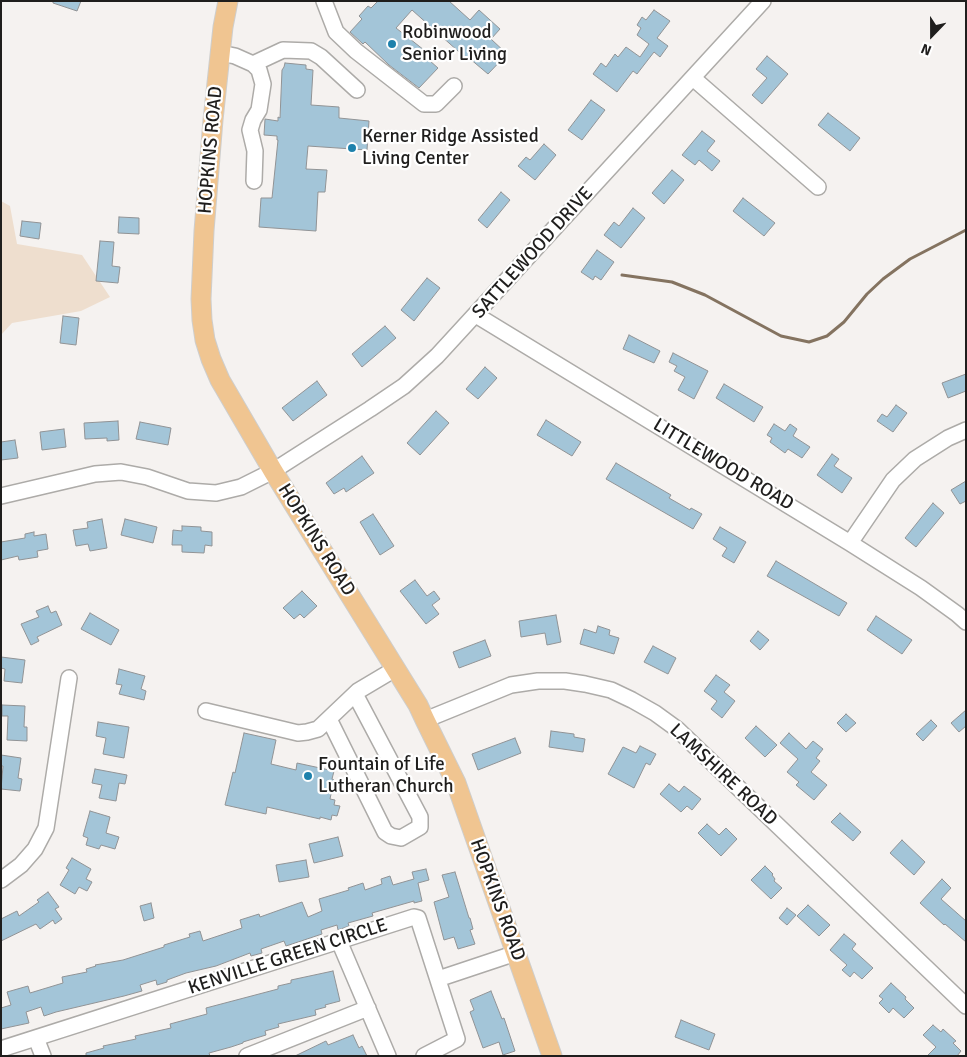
<!DOCTYPE html>
<html>
<head>
<meta charset="utf-8">
<style>
  body { margin:0 }
  #map { position:relative; width:967px; height:1057px; overflow:hidden; background:#f5f2f0; font-family:Signika,sans-serif }
  canvas { display:block }
  .frame { position:absolute; inset:0; border:2px solid #1f1e1d; pointer-events:none }
  .north { position:absolute; left:907px; top:10px; width:50px; height:50px; -webkit-text-stroke:4px #fff; paint-order:stroke; rotate:202deg; font-size:14px; font-weight:700; line-height:20px; text-align:center; color:#1f1e1d }
  .north::after { content:''; display:block; margin:auto; width:18px; height:22px; background:#1f1e1d; clip-path:polygon(50% 0,100% 100%,50% 72%,0 100%) }
</style>
</head>
<body>
<div id="map">
<canvas width="967" height="1057"></canvas>
<div class="frame"></div>
<div class="north">N</div>
</div>
<script>
const ctx = document.querySelector('canvas').getContext('2d');
ctx.lineJoin = 'round';
function fillPath(path, color) { ctx.fillStyle = color; ctx.fill(path, 'evenodd'); }
const poly = rows => new Path2D(rows.map(r => 'M' + r).join(''));
function stroke(path, color, width, dash) { ctx.strokeStyle = color; ctx.lineWidth = width; ctx.lineCap = dash ? 'butt' : 'round'; ctx.setLineDash(dash || []); ctx.stroke(path); }
function drawText(font, color, halo, rows, align = 'center') {
  ctx.font = font + ' Signika,sans-serif'; ctx.lineWidth = 4.5; ctx.setLineDash([]); ctx.textBaseline = 'middle'; ctx.strokeStyle = halo; ctx.fillStyle = color; for (const [text, x, y, turn = 0] of rows) {
    ctx.save(); ctx.translate(x, y); ctx.rotate((+turn || 0) * Math.PI / 180); ctx.textAlign = isNaN(turn) ? turn : align; if (halo) ctx.strokeText(text, 0, 0); ctx.fillText(text, 0, 0); ctx.restore();
  }
}
fillPath(poly([
  [1,201,10,206,17,244,82,255,110,297,81,311,12,323,1,335]
]), '#eedece');
stroke(poly([
  [622,275,672,282,705,295,781,336,809,342,827,336,844,322,867,294,883,279,910,259,966,230]
]), '#847360', 3);
const building = poly([
  [53,1,81,1,77,11,53,3,53,1],
  [378,1,449,1,470,20,479,10,500,29,491,39,507,54,488,74,469,58,468,60,412,10,396,28,424,50,421,53,438,68,419,88,389,65,365,42,363,44,350,32,362,19,359,16,368,6,371,8,378,1],
  [654,10,670,21,657,38,668,46,660,57,654,52,637,74,633,71,617,92,593,74,601,63,606,67,615,54,618,57,626,47,640,57,649,44,637,35,641,28,637,25,642,17,646,20,654,10],
  [767,56,788,74,762,104,752,95,767,78,756,69,767,56],
  [285,63,306,65,306,69,313,70,311,105,339,107,339,118,369,121,367,150,308,146,306,169,327,170,325,192,318,192,316,231,259,227,261,198,272,198,278,140,277,140,277,136,264,135,265,119,278,121,278,117,280,118,282,70,284,67,285,63],
  [591,100,605,110,582,140,568,130,591,100],
  [828,113,860,138,850,151,818,125,828,113],
  [702,131,715,141,707,151,720,161,712,171,699,160,695,165,682,155,702,131],
  [544,144,556,155,535,180,518,166,526,157,530,160,544,144],
  [672,170,684,180,664,204,652,193,672,170],
  [501,192,510,200,487,228,478,220,501,192],
  [743,198,775,223,764,236,733,211,743,198],
  [633,208,645,218,621,248,604,235,614,222,619,226,633,208],
  [119,217,139,218,139,234,118,233,119,217],
  [22,221,41,223,39,239,20,236,22,221],
  [100,241,114,242,112,266,120,267,118,283,96,281,100,241],
  [597,250,614,262,601,280,595,276,593,280,581,272,597,250],
  [427,278,440,288,414,321,401,310,427,278],
  [63,316,79,318,76,345,60,343,63,316],
  [385,326,396,338,362,367,352,354,385,326],
  [629,335,660,351,654,363,623,349,629,335],
  [673,353,708,371,694,399,678,390,685,377,674,371,677,366,669,362,673,353],
  [485,367,497,378,478,399,466,389,485,367],
  [966,374,966,391,948,398,942,383,966,374],
  [317,381,327,395,293,421,282,408,317,381],
  [724,384,763,407,754,422,716,398,724,384],
  [896,405,907,413,893,432,877,421,882,414,887,417,896,405],
  [436,411,449,423,420,455,407,443,436,411],
  [546,420,581,442,572,456,537,435,546,420],
  [118,421,119,440,107,441,107,438,85,439,84,423,118,421],
  [140,422,171,428,168,445,136,439,140,422],
  [774,424,785,431,790,424,797,429,793,436,810,447,802,458,788,449,785,453,770,442,772,438,767,435,774,424],
  [64,429,66,447,42,450,40,432,64,429],
  [15,440,18,458,1,460,1,442,15,440],
  [832,454,839,459,834,466,852,478,842,493,817,475,832,454],
  [362,456,374,473,346,492,344,488,334,494,326,483,362,456],
  [616,463,671,495,669,498,690,510,691,508,702,514,693,529,606,479,616,463],
  [966,481,966,501,960,504,951,490,966,481],
  [933,503,944,513,916,547,905,538,933,503],
  [373,514,394,546,380,555,360,522,373,514],
  [102,519,107,548,90,551,88,544,76,546,73,530,88,528,87,522,102,519],
  [125,519,157,527,153,543,121,535,125,519],
  [182,526,201,527,201,531,212,532,212,546,205,545,204,553,182,552,182,545,172,545,173,530,182,531,182,526],
  [720,527,746,542,734,563,722,556,727,548,713,539,720,527],
  [34,532,34,536,46,534,48,549,37,551,38,557,19,560,18,556,1,560,1,542,25,538,25,534,34,532],
  [776,561,847,603,839,616,767,576,776,561],
  [415,580,427,596,434,591,440,599,432,605,439,614,426,624,400,591,415,580],
  [302,591,317,606,304,618,300,614,294,619,283,608,302,591],
  [48,606,51,613,56,611,62,625,37,637,39,641,31,645,21,624,39,617,36,611,48,606],
  [90,613,119,630,111,645,81,629,90,613],
  [556,615,561,642,547,645,545,633,521,637,519,621,556,615],
  [876,616,912,640,902,654,867,630,876,616],
  [598,626,610,630,609,635,619,638,614,654,580,644,584,629,596,633,598,626],
  [758,631,769,640,760,650,750,641,758,631],
  [485,640,491,656,459,668,453,652,485,640],
  [653,646,676,658,668,674,644,662,653,646],
  [1,657,25,660,22,683,4,681,5,669,1,668,1,657],
  [119,669,145,676,141,689,146,691,144,700,119,694,122,685,116,684,119,669],
  [716,675,730,685,724,692,735,701,722,718,711,709,717,701,704,691,716,675],
  [2,705,25,706,24,727,27,727,27,741,7,740,8,716,2,716,2,705],
  [966,710,966,726,959,732,951,723,966,710],
  [846,714,856,723,846,732,837,723,846,714],
  [931,720,937,726,923,741,916,734,931,720],
  [98,722,129,727,124,758,103,754,106,738,96,736,98,722],
  [756,726,777,745,765,757,745,738,756,726],
  [551,731,574,734,574,737,585,739,583,752,549,747,551,731],
  [244,733,276,740,271,764,296,770,297,763,334,771,332,779,334,780,330,799,335,800,334,805,340,806,337,816,332,815,331,820,320,817,320,819,267,807,266,814,225,805,233,772,235,773,244,733],
  [789,733,806,749,813,741,823,749,816,758,820,761,811,772,827,785,814,800,796,785,799,782,787,772,798,759,780,743,789,733],
  [515,738,521,753,478,770,472,754,515,738],
  [640,746,656,754,650,765,646,763,634,788,608,774,623,747,636,753,640,746],
  [1,755,21,758,18,778,22,779,20,791,1,789,3,766,1,766,1,755],
  [95,769,127,775,125,784,119,783,116,801,99,798,102,785,92,783,95,769],
  [669,784,679,792,684,786,701,799,692,810,687,806,681,812,660,794,669,784],
  [90,811,110,817,106,833,119,837,115,849,101,845,99,849,86,845,88,838,83,836,90,811],
  [840,813,861,832,853,841,831,822,840,813],
  [707,824,719,835,726,828,737,839,721,856,698,833,707,824],
  [338,837,343,856,314,863,309,844,338,837],
  [902,840,925,862,914,875,890,853,902,840],
  [72,858,91,869,86,879,92,882,87,891,79,887,75,894,60,885,69,870,66,868,72,858],
  [306,860,309,877,279,882,276,865,306,860],
  [765,866,773,874,772,875,775,879,774,881,782,888,771,899,751,880,765,866],
  [426,869,429,880,418,883,422,901,414,903,414,901,372,913,373,916,348,923,349,926,338,930,337,925,321,930,322,934,286,946,284,941,261,949,262,953,251,956,250,953,216,966,186,973,167,980,167,982,157,985,156,980,140,985,142,991,124,996,56,1012,44,1016,41,1007,26,1012,29,1023,1,1029,1,1008,11,1005,7,992,28,986,30,993,63,983,62,977,87,972,86,969,96,966,95,965,123,960,164,947,164,945,190,937,189,934,200,931,203,941,242,928,240,920,259,914,260,917,302,902,308,917,322,911,319,899,349,890,348,888,363,883,365,890,382,884,381,879,390,876,393,885,414,879,412,872,426,869],
  [455,872,469,918,470,918,473,929,470,930,475,944,458,949,454,937,444,940,434,902,449,897,442,875,455,872],
  [942,879,951,888,941,899,966,921,966,942,945,924,944,925,920,903,942,879],
  [48,892,59,907,55,909,62,919,55,924,53,920,40,929,36,924,1,941,1,919,17,911,19,916,39,902,37,900,48,892],
  [151,903,154,918,144,921,140,906,151,903],
  [808,905,830,925,819,936,797,916,808,905],
  [787,908,796,915,787,925,779,918,787,908],
  [844,934,856,944,852,949,873,968,862,979,854,972,850,977,842,970,847,965,830,950,844,934],
  [333,971,340,1001,325,1005,326,1007,315,1010,316,1015,278,1024,279,1027,265,1031,266,1035,243,1042,243,1043,231,1047,209,1053,210,1056,86,1056,86,1053,104,1048,103,1046,136,1039,135,1036,171,1028,170,1024,207,1014,206,1008,278,989,278,986,291,983,291,980,333,971],
  [891,983,906,997,905,999,914,1008,904,1018,893,1008,889,1013,879,1003,883,999,879,996,891,983],
  [491,991,502,1019,504,1018,515,1051,503,1055,499,1042,483,1048,470,1012,474,1010,470,1000,491,991],
  [681,1020,715,1034,709,1050,675,1037,681,1020],
  [933,1025,941,1032,943,1029,956,1041,953,1043,961,1051,957,1056,927,1056,936,1047,923,1035,933,1025],
  [353,1035,359,1048,362,1046,367,1056,295,1056,326,1041,328,1045,353,1035]
]);
fillPath(building, '#a3c5d8');
stroke(building, '#919395', 1);
const minor = poly([
  [324,1,336,32,356,51,424,104,436,104,454,86],
  [220,53,235,56,253,64,259,70,263,84,259,110,253,120,250,130,255,151,254,181],
  [253,64,283,50,311,51,321,57,357,90],
  [693,78,818,187],
  [476,315,850,543,921,588,957,614,966,622],
  [1,496,95,474,121,472,147,477,188,491,216,493,241,487,273,471,370,409,404,386,437,356,763,1],
  [850,543,893,480,915,459,948,438,966,430],
  [206,711,298,733,307,732,318,729,358,691,395,669],
  [329,719,385,832,391,836,401,838,420,827,420,817,355,694],
  [425,720,511,685,538,681,565,681,585,684,611,690,632,700,655,713,677,729,966,1006],
  [1,880,21,865,35,849,46,828,69,678],
  [339,941,388,1056],
  [438,979,516,953],
  [36,1038,43,1056],
  [1,1049,414,917,418,918,457,1039,424,1056],
  [247,1056,368,1008]
]);
const major = poly([
  [228,1,223,27,213,120,204,231,201,299,202,320,205,340,211,359,220,380,273,471,418,705,425,720,456,783,552,1056]
]);
stroke(minor, '#adaba8', 18);
stroke(major, '#cececd', 21);
stroke(minor, '#fff', 15);
stroke(major, '#f0c591', 19);
for (const [x, y, r, color] of [
  [392,44,5,"#1d81ac"],
  [352,148,5,"#1d81ac"],
  [308,776,5,"#1d81ac"]
]) { const dot = new Path2D(); dot.arc(x, y, r, 0, 2 * Math.PI); ctx.fillStyle = color; ctx.fill(dot); stroke(dot, '#fff', 2); }
drawText('19px', '#1f1e1d', '#fff', [
  ["Robinwood",402,33],
  ["Senior Living",402,55],
  ["Kerner Ridge Assisted",362,137],
  ["Living Center",362,159],
  ["Fountain of Life",318,765],
  ["Lutheran Church",318,787]
], 'left');
drawText('19px', '#1f1e1d', '#fff', [
  ["HOPKINS ROAD",211,150,-85],
  ["SATTLEWOOD DRIVE",533,253,-48],
  ["LITTLEWOOD ROAD",723,465,31],
  ["HOPKINS ROAD",316,540,58],
  ["LAMSHIRE ROAD",723,775,43],
  ["HOPKINS ROAD",497,900,70],
  ["KENVILLE GREEN CIRCLE",288,957,-18]
]);
</script>
</body>
</html>
